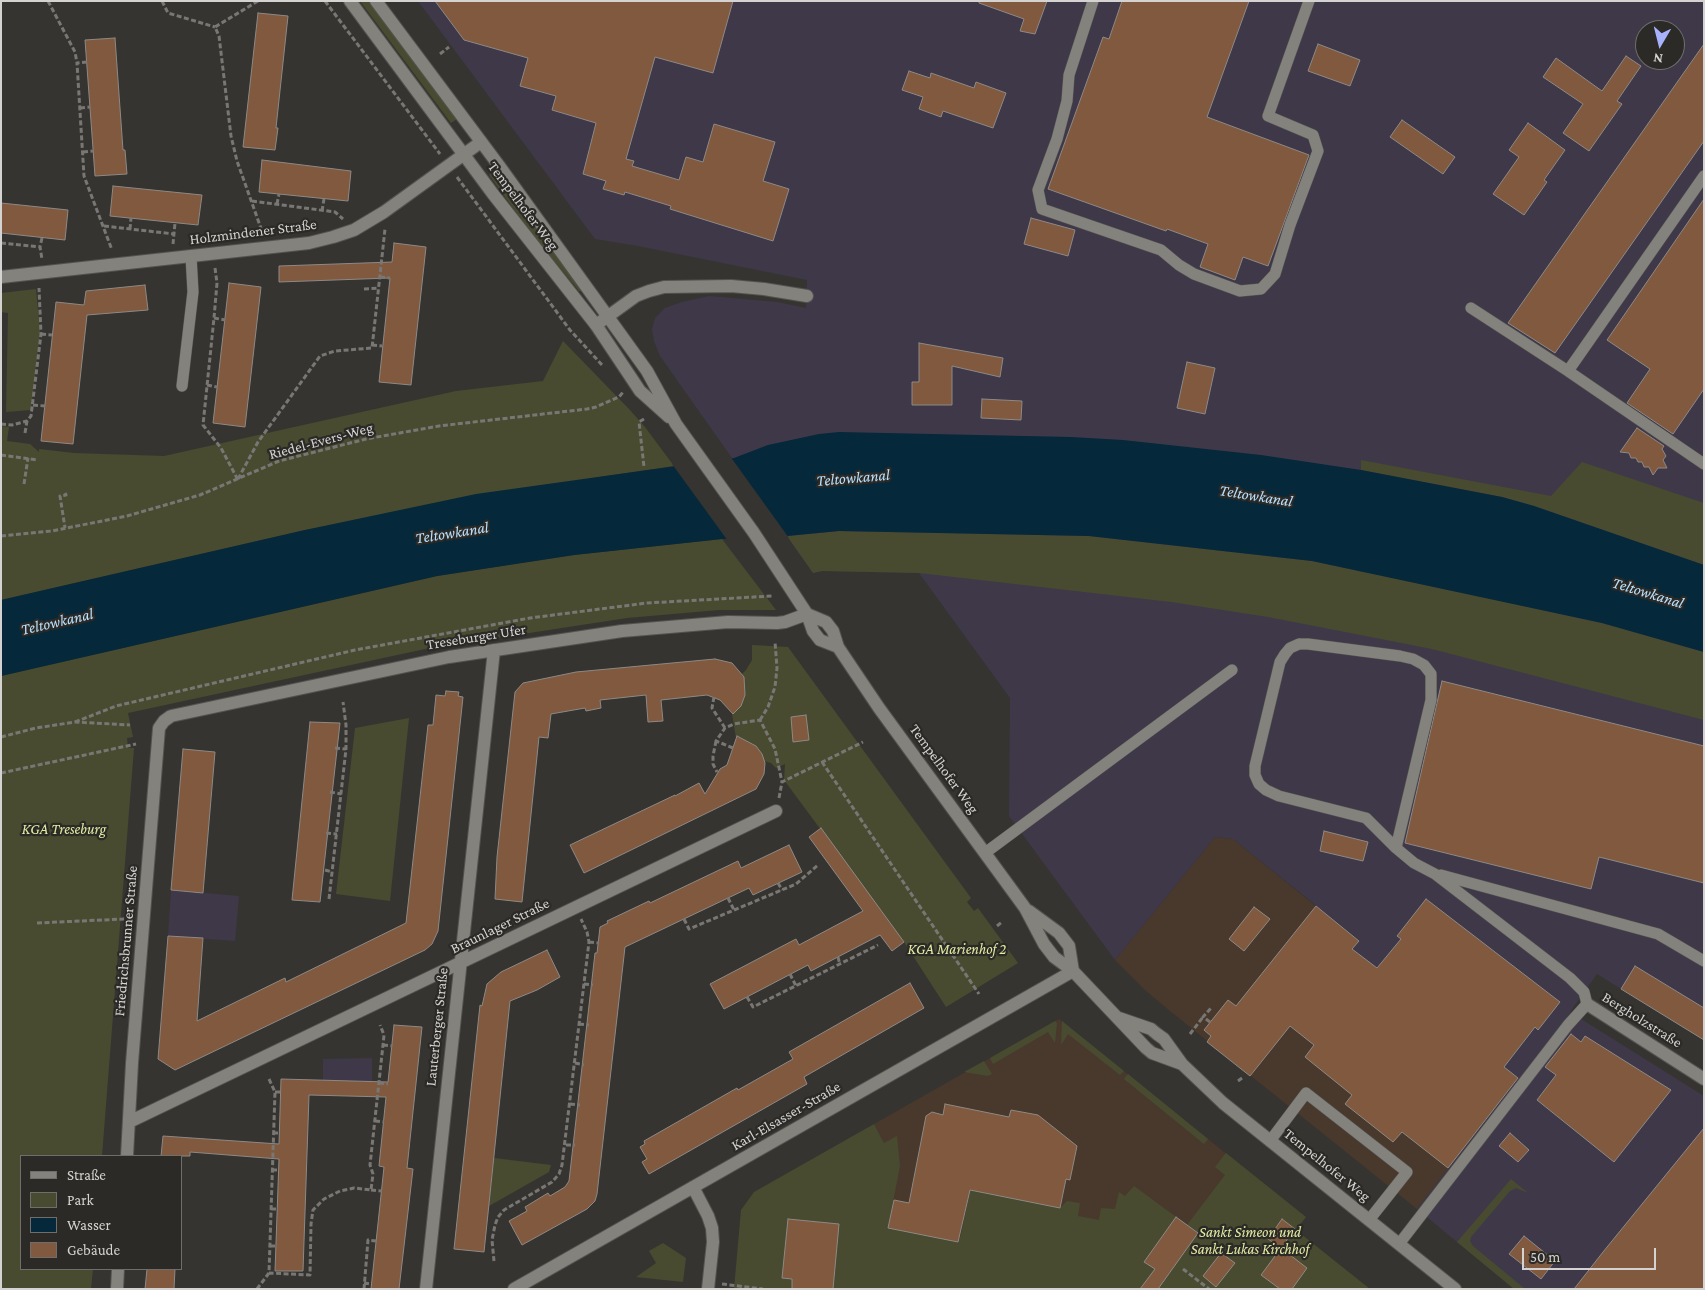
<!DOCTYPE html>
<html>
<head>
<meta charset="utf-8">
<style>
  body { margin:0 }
  #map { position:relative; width:1705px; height:1290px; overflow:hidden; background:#363430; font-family:"Crimson Pro",serif }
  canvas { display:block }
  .frame { position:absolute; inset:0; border:2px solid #d4d3d1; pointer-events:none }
  .legend { position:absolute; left:20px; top:1155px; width:162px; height:115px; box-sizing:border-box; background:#2c2a27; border:1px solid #6f6e6b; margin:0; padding:6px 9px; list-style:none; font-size:15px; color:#d4d3d1 }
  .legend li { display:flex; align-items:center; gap:10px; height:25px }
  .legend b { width:25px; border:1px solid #6f6e6b }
  .north { position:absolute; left:1635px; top:20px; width:50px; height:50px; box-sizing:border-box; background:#2c2a27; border:1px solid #6f6e6b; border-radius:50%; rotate:188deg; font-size:14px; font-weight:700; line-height:20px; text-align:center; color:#d4d3d1 }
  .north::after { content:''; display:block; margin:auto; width:18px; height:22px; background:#a7b1fc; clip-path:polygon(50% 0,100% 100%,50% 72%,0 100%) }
  .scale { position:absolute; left:1522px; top:1248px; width:134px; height:22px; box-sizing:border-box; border:2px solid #d4d3d1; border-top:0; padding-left:6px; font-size:15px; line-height:18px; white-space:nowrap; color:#d4d3d1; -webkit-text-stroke:4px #2c2a27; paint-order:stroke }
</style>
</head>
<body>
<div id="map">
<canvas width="1705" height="1290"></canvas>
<div class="frame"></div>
<ul class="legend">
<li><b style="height:6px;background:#84827d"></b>Straße</li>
<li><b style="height:14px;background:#484b30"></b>Park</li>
<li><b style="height:14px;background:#05283a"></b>Wasser</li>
<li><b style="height:14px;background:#80593f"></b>Gebäude</li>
</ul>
<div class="north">N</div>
<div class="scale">50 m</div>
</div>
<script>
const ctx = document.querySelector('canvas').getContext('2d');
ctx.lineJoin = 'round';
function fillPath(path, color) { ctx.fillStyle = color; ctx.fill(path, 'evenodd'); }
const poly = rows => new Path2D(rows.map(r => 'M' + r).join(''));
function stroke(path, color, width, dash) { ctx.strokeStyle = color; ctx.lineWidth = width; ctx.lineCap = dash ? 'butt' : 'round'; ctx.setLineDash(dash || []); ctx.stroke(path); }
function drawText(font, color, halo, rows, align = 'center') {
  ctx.font = font + ' "Crimson Pro",serif'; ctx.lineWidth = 4.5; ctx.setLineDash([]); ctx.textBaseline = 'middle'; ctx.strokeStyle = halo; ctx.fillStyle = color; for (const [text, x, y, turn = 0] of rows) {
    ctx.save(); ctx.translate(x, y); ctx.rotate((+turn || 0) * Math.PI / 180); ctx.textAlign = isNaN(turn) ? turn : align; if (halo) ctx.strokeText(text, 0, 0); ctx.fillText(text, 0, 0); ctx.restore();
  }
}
fillPath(poly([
  [1215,837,1233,839,1359,941,1352,949,1519,1078,1417,1209,1170,1011,1145,990,1115,960],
  [1059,1019,1244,1168,1198,1233,1109,1226,956,1273,869,1285,884,1143,874,1124]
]), '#48392c');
fillPath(poly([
  [418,1,1704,1,1704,1040,1597,974,1570,1012,1704,1096,1704,1289,1514,1289,1417,1209,1518,1078,1352,949,1359,940,1233,839,1215,837,1115,960,1009,816,1010,698,919,573,822,571,813,573,660,356,654,341,652,329,655,318,665,308,682,302,709,296,777,302,806,308,807,280,638,246,595,239],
  [1645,30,1675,30,1675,60,1645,60],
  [171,890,239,896,235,941,168,936],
  [372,1058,372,1082,323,1080,323,1059]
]), '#3f3849');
fillPath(poly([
  [360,1,370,1,457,119,451,123],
  [495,170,581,289,581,291,579,291,533,235,489,175],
  [36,289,40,332,31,410,6,412,8,313,1,312,1,293],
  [563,341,629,409,645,427,674,466,599,477,305,530,1,600,1,426,9,427,7,441,30,444,39,452,39,449,74,453,164,456,456,391,543,381],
  [1361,460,1551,496,1582,462,1704,503,1704,565,1534,506,1502,497,1361,470],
  [839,531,1089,536,1312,561,1441,588,1602,623,1704,652,1704,720,1432,649,1268,617,1171,602,919,573,822,571,813,573,787,536],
  [722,539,776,610,719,610,627,618,425,649,128,713,133,737,127,738,128,748,134,748,102,1156,21,1156,21,1269,93,1269,91,1289,1,1289,1,676,437,576,574,555],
  [752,645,788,647,971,898,967,902,974,911,978,908,1018,963,946,1007,904,942,784,780,785,764,776,768,771,763,764,761,761,752,753,744,736,738,732,714,741,706,745,695,745,683,742,674,746,670,752,660],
  [409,718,390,901,336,894,355,728],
  [1055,1021,1057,1023,1055,1043,1048,1032,993,1064,990,1058],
  [1062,1021,1124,1071,1120,1075,1068,1034,1061,1045],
  [984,1061,992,1074,988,1076,964,1072],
  [1128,1074,1208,1139,1204,1144,1124,1079],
  [874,1124,884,1143,897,1136,900,1166,888,1228,958,1242,961,1235,970,1190,1060,1208,1067,1201,1080,1203,1078,1216,1099,1220,1101,1208,1115,1209,1119,1192,1125,1196,1134,1186,1187,1225,1225,1175,1215,1167,1226,1153,1306,1217,1296,1230,1370,1289,734,1289,741,1210,754,1192],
  [494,1158,551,1165,549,1172,489,1206],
  [1511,1179,1528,1193,1516,1188,1510,1191,1471,1237,1470,1241,1473,1246,1525,1289,1514,1289,1457,1242],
  [663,1243,686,1258,683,1282,636,1277,656,1263,649,1251]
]), '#484b30');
fillPath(poly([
  [839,432,1071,437,1123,440,1261,455,1361,470,1502,497,1534,506,1704,565,1704,652,1602,623,1312,561,1089,536,839,531,787,536,722,539,574,555,437,576,1,676,1,600,305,530,476,494,734,458,768,445,819,434]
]), '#05283a');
fillPath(poly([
  [730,456,789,538,728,541,672,464]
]), '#363430');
const building = poly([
  [435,1,733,1,713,73,655,57,626,159,634,161,632,166,679,180,686,157,703,162,714,124,775,142,763,181,789,189,773,241,670,209,671,206,625,192,624,195,603,189,606,181,583,174,596,123,552,110,556,96,520,86,528,58,464,40,435,1],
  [979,1,1047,1,1035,34,1020,31,1024,19,979,3,979,1],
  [1122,1,1249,1,1207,117,1309,155,1268,266,1243,257,1235,280,1200,267,1208,244,1167,229,1166,231,1048,189,1103,37,1109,39,1122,1],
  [258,13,288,16,276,128,278,128,275,150,243,147,258,13],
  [115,38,123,150,125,150,127,174,95,176,85,40,115,38],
  [1318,44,1360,60,1350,86,1308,71,1318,44],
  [1704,44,1704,141,1555,353,1508,323,1704,44],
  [1626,56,1641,66,1617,101,1622,104,1589,151,1563,133,1583,104,1543,77,1556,58,1602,91,1626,56],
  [909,71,930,78,931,73,974,88,976,82,1006,93,993,128,943,111,941,117,919,109,923,97,902,90,909,71],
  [1402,120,1455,157,1443,174,1390,137,1402,120],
  [1528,123,1565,150,1544,180,1547,182,1524,215,1493,194,1519,157,1509,150,1528,123],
  [262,160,351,171,348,201,259,192,262,160],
  [113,186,202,195,198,225,110,216,113,186],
  [1704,199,1704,389,1673,434,1627,403,1650,369,1607,340,1704,199],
  [1,203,68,210,65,240,1,233,1,203],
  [1031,218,1075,230,1068,256,1024,244,1031,218],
  [394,243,426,247,411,385,379,382,390,278,279,282,279,266,392,262,394,243],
  [229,283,261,287,245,427,213,423,229,283],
  [145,285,148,310,87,315,73,444,41,441,56,302,84,305,86,291,145,285],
  [919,343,1003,358,1000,377,952,366,952,405,912,405,912,382,919,382,919,343],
  [1187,362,1215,368,1205,414,1177,408,1187,362],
  [982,399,1022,401,1021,420,981,418,982,399],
  [1637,428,1664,446,1662,449,1666,456,1663,460,1667,468,1658,468,1653,475,1649,467,1644,467,1642,462,1638,462,1636,458,1631,458,1629,453,1620,452,1637,428],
  [715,659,732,663,744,677,745,695,741,706,733,714,720,700,707,695,661,700,663,721,648,722,646,695,600,700,601,708,586,711,585,708,551,714,548,738,539,737,522,902,495,899,497,857,515,692,523,683,576,672,715,659],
  [1442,681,1704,746,1704,883,1599,857,1591,889,1405,843,1442,681],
  [446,691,459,692,458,696,463,697,438,931,432,944,425,950,175,1070,158,1059,168,936,203,938,197,1021,285,978,286,982,406,923,428,725,433,725,436,695,445,696,446,691],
  [806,715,809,740,793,742,791,717,806,715],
  [310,722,340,723,320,902,292,900,310,722],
  [737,736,756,746,762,754,765,763,764,774,756,789,584,873,570,845,675,795,675,796,699,783,705,794,720,769,727,765,737,736],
  [183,749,215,752,203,893,171,890,183,749],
  [821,828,904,942,892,951,880,935,811,971,808,965,724,1009,710,984,796,939,799,945,863,911,809,837,821,828],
  [1324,831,1368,842,1363,861,1320,851,1324,831],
  [789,845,802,872,753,895,749,888,625,947,597,1194,595,1201,587,1209,522,1245,509,1221,527,1211,525,1207,548,1193,550,1196,565,1187,569,1181,595,953,597,953,600,927,608,923,607,921,649,901,650,903,738,861,741,868,789,845],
  [1426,899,1560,1002,1538,1030,1535,1027,1504,1067,1518,1078,1448,1168,1402,1132,1393,1142,1345,1104,1352,1095,1305,1057,1314,1045,1290,1026,1250,1076,1207,1042,1211,1036,1204,1030,1228,1000,1236,1006,1316,906,1359,941,1352,949,1377,968,1401,939,1397,936,1426,899],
  [1254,907,1270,919,1244,951,1229,939,1254,907],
  [547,950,560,977,537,990,510,1001,484,1252,454,1249,480,1005,482,1006,487,984,501,972,547,950],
  [1635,966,1704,1008,1704,1040,1621,989,1635,966],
  [910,983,924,1008,804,1077,807,1084,649,1174,642,1162,647,1159,640,1147,645,1144,644,1141,737,1088,738,1090,793,1059,789,1052,910,983],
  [394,1025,422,1027,407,1168,413,1169,399,1289,371,1289,384,1167,379,1166,386,1097,309,1095,303,1271,275,1271,279,1159,190,1152,190,1156,161,1156,163,1136,279,1144,281,1079,388,1082,394,1025],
  [1571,1034,1581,1042,1585,1036,1671,1090,1614,1162,1537,1100,1556,1075,1545,1067,1571,1034],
  [945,1104,1009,1117,1011,1110,1038,1115,1077,1146,1070,1180,1066,1179,1060,1208,970,1190,958,1242,888,1228,894,1200,909,1203,926,1116,932,1112,943,1115,945,1104],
  [1704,1128,1704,1289,1574,1289,1603,1252,1704,1128],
  [1510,1133,1529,1150,1518,1162,1499,1146,1510,1133],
  [1176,1217,1198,1233,1158,1289,1140,1289,1155,1269,1144,1262,1176,1217],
  [788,1219,839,1224,833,1289,792,1289,792,1279,782,1278,788,1219],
  [1282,1219,1295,1229,1281,1248,1268,1239,1282,1219],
  [1524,1236,1555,1261,1541,1279,1509,1254,1524,1236],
  [1281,1248,1307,1268,1292,1289,1280,1289,1261,1275,1281,1248],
  [1221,1253,1235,1263,1216,1287,1203,1276,1221,1253],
  [147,1269,175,1269,174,1289,145,1289,147,1269]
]);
fillPath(building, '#80593f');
stroke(building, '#8d8986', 1);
const service = poly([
  [1093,1,1069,75,1067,101,1057,139,1038,190,1042,209,1161,250,1179,265,1194,274,1240,291,1261,289,1275,274,1290,225,1318,151,1313,135,1268,116,1309,1],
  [1471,308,1568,371,1704,464],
  [1568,371,1704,176],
  [182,386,193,292,191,256],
  [1299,644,1308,644,1400,656,1413,659,1424,665,1431,674,1431,700,1396,848,1366,818,1279,796,1266,790,1259,784,1255,775,1255,766,1280,662,1285,654,1290,648,1299,644],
  [1396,848,1414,863,1435,874,1570,978,1584,992,1587,1004,1568,1025,1399,1244],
  [985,853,1232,670],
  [1441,875,1658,934,1704,961],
  [1270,1141,1306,1093,1407,1172,1369,1220]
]);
const minor = poly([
  [1,277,309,243,333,237,354,230,384,212,481,142],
  [596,325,636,296,649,291,664,287,731,286,764,289,807,296],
  [1587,1004,1704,1079],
  [129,1122,776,811],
  [127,1156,132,1063,159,728,164,721,171,716,449,657,622,631,728,622,777,623,785,622,807,614],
  [693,1187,708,1216,712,1228,713,1242,708,1289],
  [117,1289,118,1269],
  [426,1289,494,650],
  [514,1289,1073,971]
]);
const tertiary = poly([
  [350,1,493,194,596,325,640,391,669,417],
  [376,1,500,167,647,371,676,424,754,533,807,614,813,631,820,640,838,647],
  [807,614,826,622,833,631,838,647,879,708,1025,908,1044,944,1054,957,1073,971,1146,1048,1152,1053,1182,1064],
  [1029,911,1059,933,1069,946,1073,971],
  [1119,1018,1151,1029,1157,1034,1164,1039,1182,1064,1223,1103,1455,1289]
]);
stroke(service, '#545350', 12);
stroke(minor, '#545350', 14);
stroke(tertiary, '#545350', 14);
stroke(poly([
  [48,1,75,52,77,63],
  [162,1,168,13,215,27],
  [258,1,215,27,219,36,231,136,237,161,263,234],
  [325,1,440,154],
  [440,54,449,47],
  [87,62,77,63,84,176,112,250],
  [80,108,90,107],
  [83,152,93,151],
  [457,177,570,330,603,366],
  [252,201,335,212,343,219],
  [277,204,279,194],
  [322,211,324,199],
  [104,226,174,234],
  [130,229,131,218],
  [42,238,40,247,42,259],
  [1,243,40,247],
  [173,244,175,223],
  [215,268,217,283,214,318,203,425,221,448,238,480],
  [380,277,390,278],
  [364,289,379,288],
  [214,318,225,320],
  [41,334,52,335],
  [372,345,382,346],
  [207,385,217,387],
  [33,405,45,406],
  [644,419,639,422,644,467],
  [1,424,12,425,27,421,31,416,41,334,39,288],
  [25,433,27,421],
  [1,455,38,460],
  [238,479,258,442,320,356,335,351,372,348,385,229],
  [24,484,28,458],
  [65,493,66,495,60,496,65,528],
  [1,536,52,531,127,516,200,495,279,461,366,439,439,426,587,409,596,407,619,397,624,391],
  [714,697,712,708,725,728],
  [760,720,768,707,775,687,777,668,775,642],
  [75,722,116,706,355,650,530,618,647,603,772,596],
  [1,737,36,728,75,722,130,725],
  [716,741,713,756,713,764,717,772],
  [335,748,346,749],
  [733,748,716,741,725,728,734,724,760,720,775,749,782,782],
  [822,762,979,994],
  [1,773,136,744],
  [330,792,341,794],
  [779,798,782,782,863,742],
  [326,833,337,834],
  [325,870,332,872],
  [778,883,782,890],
  [728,898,734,910],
  [329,899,346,749,346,725,343,702],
  [684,919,689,929,796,884,818,865],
  [37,923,124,919],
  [997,926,1002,922],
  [589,942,598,943],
  [838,957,840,965],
  [790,974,796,986],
  [584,984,593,985],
  [747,997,753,1007,878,945],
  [1210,1022,1203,1017,1212,1007],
  [579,1024,589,1025],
  [1190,1034,1203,1017],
  [383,1045,392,1046],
  [575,1063,584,1065],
  [269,1079,275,1092,269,1273,310,1275,311,1224,313,1210,324,1199,340,1191,354,1188,371,1190,373,1174,370,1165,383,1045,384,1035,380,1025],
  [1238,1081,1242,1078],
  [379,1083,388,1084],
  [275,1092,281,1092],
  [570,1104,580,1105],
  [375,1121,384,1122],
  [273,1133,279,1133],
  [566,1145,575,1145],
  [272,1170,278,1170],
  [371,1190,382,1191],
  [271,1209,277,1209],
  [270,1246,276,1246],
  [494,1261,492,1240,495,1225,498,1217,504,1210,552,1182,559,1174,562,1165,589,942,587,932,581,919],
  [1183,1269,1209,1289],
  [364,1283,371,1284],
  [722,1284,763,1289],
  [257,1289,269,1273],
  [364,1289,368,1240,376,1241]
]), '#797774', 3, [5, 2.5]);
stroke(service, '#84827d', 11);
stroke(minor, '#84827d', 12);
stroke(tertiary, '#84827d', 12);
drawText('15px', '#d4d3d1', '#2c2a27', [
  ["Tempelhofer Weg",523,206,53],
  ["Holzmindener Straße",253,232,-7],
  ["Riedel-Evers-Weg",321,441,-15],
  ["Treseburger Ufer",476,637,-9],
  ["Tempelhofer Weg",944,769,54],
  ["Braunlager Straße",500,926,-26],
  ["Friedrichsbrunner Straße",126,941,-85],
  ["Bergholzstraße",1642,1020,32],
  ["Lauterberger Straße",437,1027,-84],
  ["Karl-Elsasser-Straße",786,1116,-30],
  ["Tempelhofer Weg",1327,1165,39]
]);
drawText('italic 15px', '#e4eca2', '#2c2a27', [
  ["KGA Treseburg",64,829],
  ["KGA Marienhof 2",957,949],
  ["Sankt Simeon und",1250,1232],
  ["Sankt Lukas Kirchhof",1250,1249]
]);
drawText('italic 16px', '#b9e1fd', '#2c2a27', [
  ["Teltowkanal",853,478,-5],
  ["Teltowkanal",1256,496,9],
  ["Teltowkanal",452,533,-9],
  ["Teltowkanal",1648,593,17],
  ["Teltowkanal",57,622,-13]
]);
</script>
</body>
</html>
